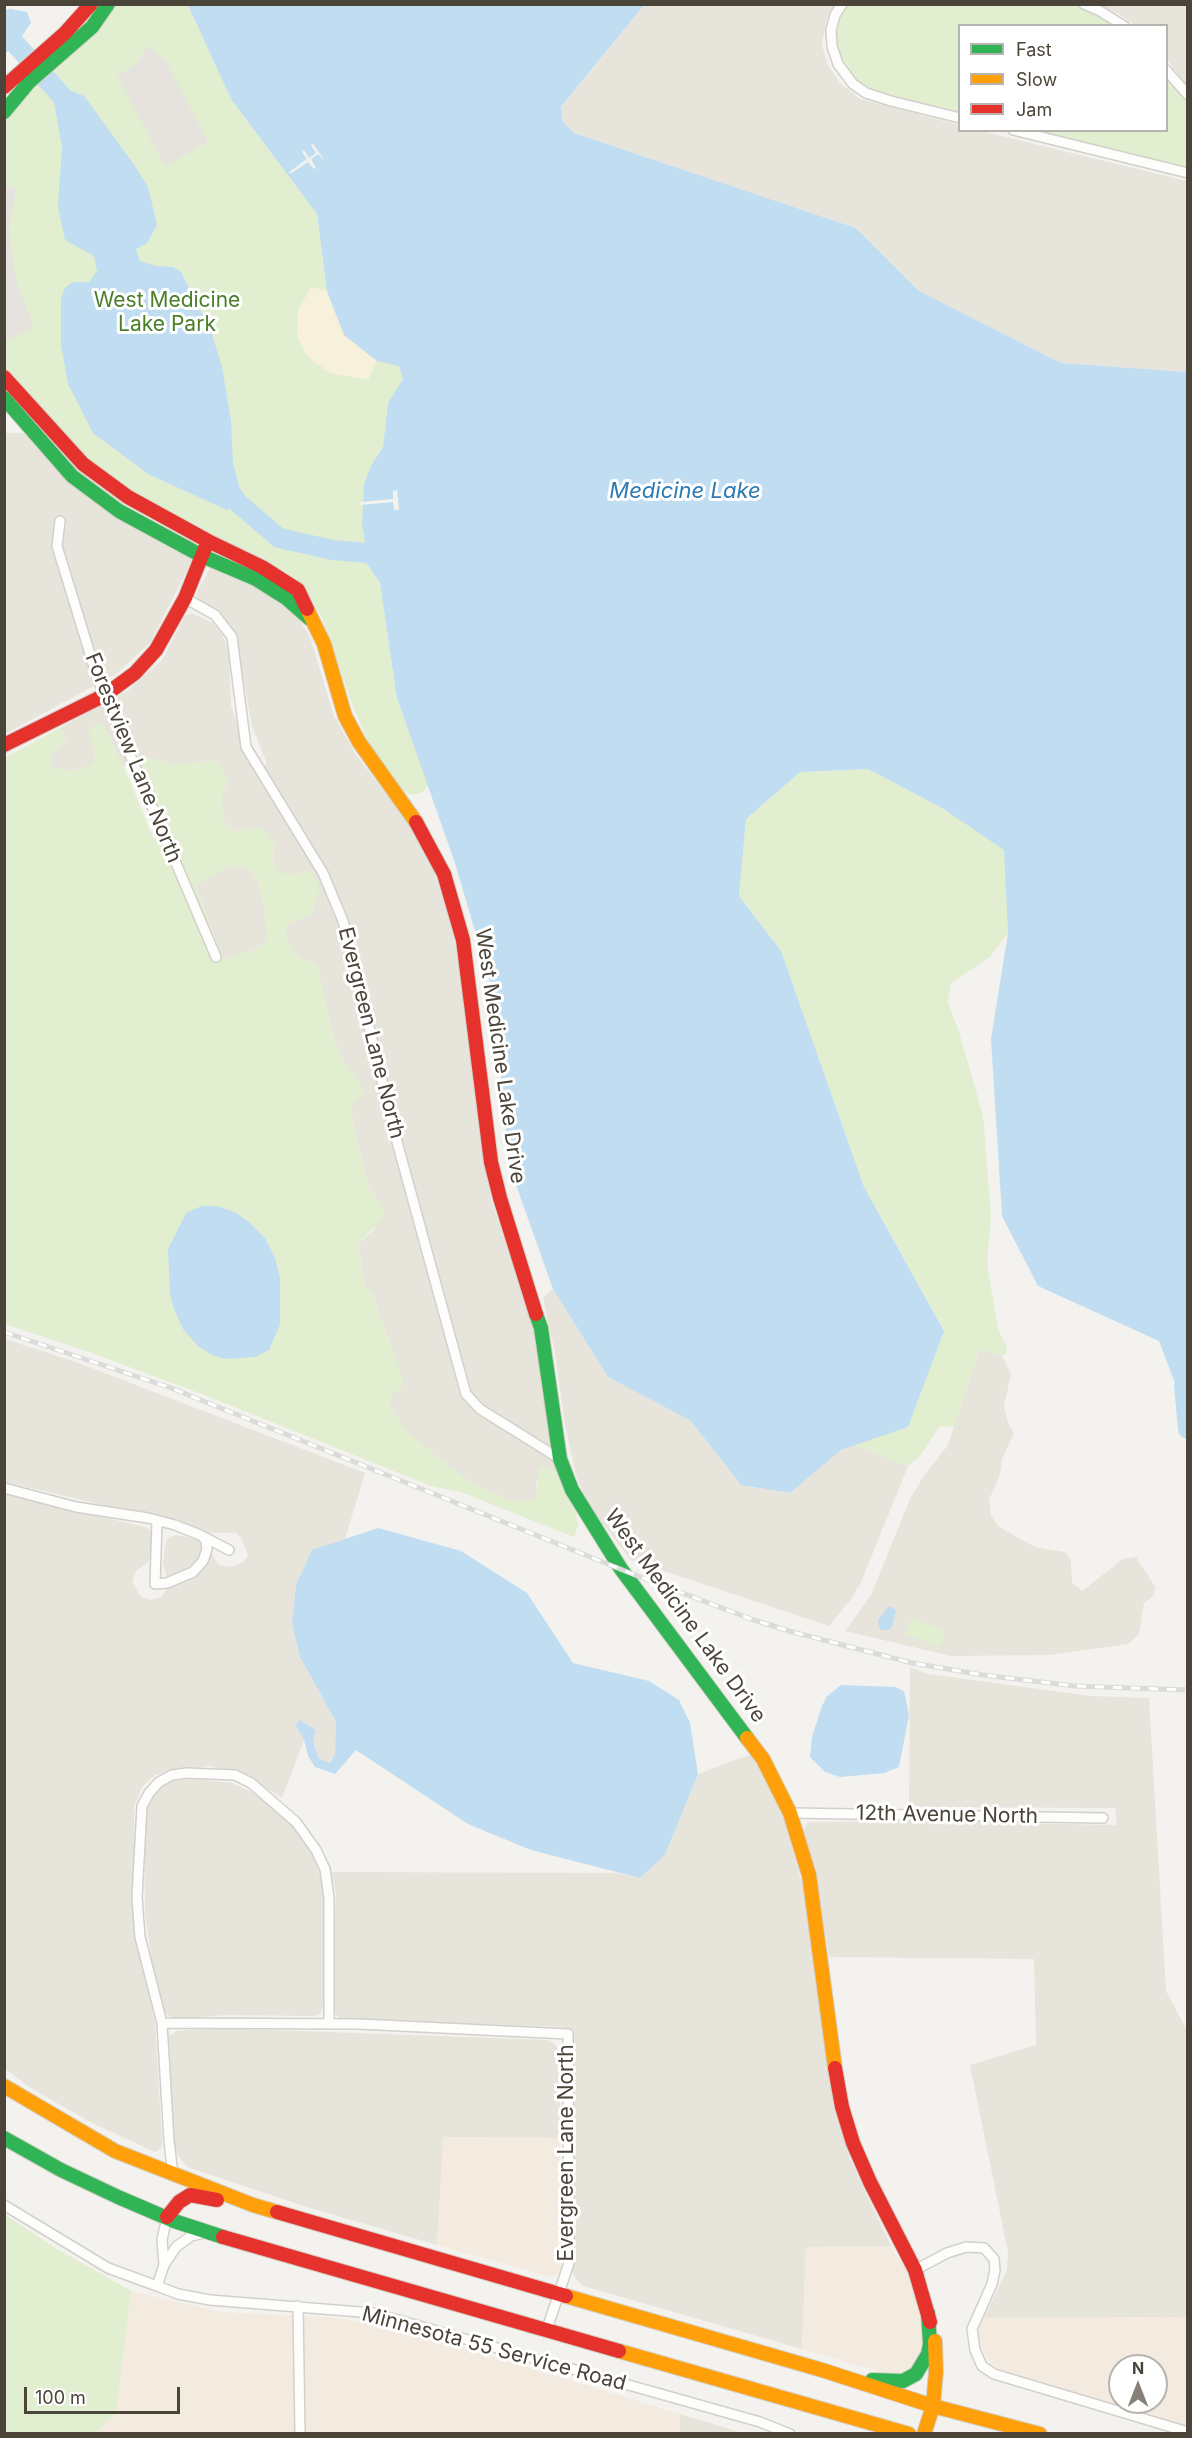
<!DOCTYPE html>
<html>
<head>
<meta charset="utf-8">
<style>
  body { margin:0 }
  #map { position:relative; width:1192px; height:2438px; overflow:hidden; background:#f4f2ee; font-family:Inter,sans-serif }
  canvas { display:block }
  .frame { position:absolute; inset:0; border:6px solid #4b4439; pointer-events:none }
  .legend { position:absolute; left:958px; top:24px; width:210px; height:108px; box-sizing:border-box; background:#fff; border:2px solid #b7b4b0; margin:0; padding:8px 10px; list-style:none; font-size:18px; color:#4b4439 }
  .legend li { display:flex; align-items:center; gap:12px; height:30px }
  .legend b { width:30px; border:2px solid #b7b4b0 }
  .north { position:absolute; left:1108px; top:2354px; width:60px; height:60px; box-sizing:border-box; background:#fff; border:2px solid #b7b4b0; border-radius:50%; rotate:0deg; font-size:16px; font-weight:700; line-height:24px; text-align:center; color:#4b4439 }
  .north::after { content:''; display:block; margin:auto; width:21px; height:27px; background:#868178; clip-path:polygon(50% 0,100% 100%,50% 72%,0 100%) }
  .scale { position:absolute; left:24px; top:2387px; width:156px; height:27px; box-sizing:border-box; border:3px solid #4b4439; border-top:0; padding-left:8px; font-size:18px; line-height:21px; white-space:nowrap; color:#4b4439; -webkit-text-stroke:4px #fff; paint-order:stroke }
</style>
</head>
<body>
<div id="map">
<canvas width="1192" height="2438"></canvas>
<div class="frame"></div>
<ul class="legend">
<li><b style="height:8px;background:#30b455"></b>Fast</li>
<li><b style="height:8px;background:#ff9f0a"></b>Slow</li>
<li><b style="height:8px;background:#e5322d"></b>Jam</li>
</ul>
<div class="north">N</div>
<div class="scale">100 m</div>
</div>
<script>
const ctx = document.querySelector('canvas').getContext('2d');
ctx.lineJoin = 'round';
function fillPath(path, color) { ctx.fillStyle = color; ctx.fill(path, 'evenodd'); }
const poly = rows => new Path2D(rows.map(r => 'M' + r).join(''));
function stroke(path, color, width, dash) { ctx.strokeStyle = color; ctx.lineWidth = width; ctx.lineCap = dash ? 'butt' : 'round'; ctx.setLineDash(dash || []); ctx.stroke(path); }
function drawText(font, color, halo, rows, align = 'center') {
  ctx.font = font + ' Inter,sans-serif'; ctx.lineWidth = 6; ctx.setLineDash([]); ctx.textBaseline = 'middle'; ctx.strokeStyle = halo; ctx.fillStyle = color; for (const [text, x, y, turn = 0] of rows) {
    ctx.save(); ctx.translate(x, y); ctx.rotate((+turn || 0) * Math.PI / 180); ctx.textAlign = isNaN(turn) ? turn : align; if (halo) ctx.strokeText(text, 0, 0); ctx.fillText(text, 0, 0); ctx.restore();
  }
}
fillPath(poly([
  [644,5,835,5,827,18,822,44,827,64,840,83,860,99,959,125,960,130,981,131,1187,181,1187,372,1061,363,919,291,856,228,574,133,563,122,561,108],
  [1099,5,1187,5,1187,86,1167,60,1166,26,1134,25,1119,14],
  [5,433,28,433,84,490,191,556,191,563,150,643,116,674,5,734],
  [214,566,274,593,294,611,310,637,334,716,356,755,409,823,432,866,452,927,462,987,481,1146,492,1203,522,1288,533,1328,557,1474,547,1466,536,1482,537,1498,526,1502,507,1499,472,1483,441,1461,403,1428,390,1406,389,1340,378,1313,374,1296,365,1286,358,1244,374,1230,382,1205,369,1189,355,1133,351,1106,358,1080,342,1059,333,1036,317,965,299,957,284,936,289,923,312,914,315,901,275,868,272,856,275,845,257,827,234,832,223,819,221,798,228,780,215,761,173,764,146,757,123,767,102,723,89,730,96,757,90,766,70,771,52,767,49,757,67,737,60,728,128,690,162,660,185,616,191,613,213,623,222,635,229,651,231,705,238,727,256,768,267,764,252,726,236,637,220,615,197,599,197,592,210,568],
  [230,866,247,866,258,882,263,900,268,940,256,949,223,959,195,885],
  [553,1289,608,1377,691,1421,741,1485,790,1493,841,1450,854,1445,908,1466,862,1580,851,1599,829,1626,631,1560,587,1503,576,1475,565,1425,555,1353,543,1298],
  [5,1339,76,1362,365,1473,345,1539,312,1551,296,1585,292,1624,300,1657,336,1722,335,1754,330,1763,318,1758,313,1740,295,1726,304,1740,282,1798,248,1776,210,1766,175,1769,155,1775,142,1787,134,1806,134,1926,155,2022,162,2141,161,2149,155,2152,90,2122,31,2088,5,2069,5,1494,145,1527,152,1531,154,1539,151,1557,148,1562,136,1571,132,1582,141,1597,151,1600,161,1597,167,1588,168,1581,163,1563,166,1541,169,1537,177,1535,205,1542,218,1564,228,1567,235,1566,244,1561,248,1555,241,1538,236,1533,209,1533,180,1523,5,1482],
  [979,1350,988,1350,1002,1356,1011,1374,1004,1406,1008,1423,1014,1434,1002,1459,1000,1474,989,1500,991,1515,997,1525,1006,1531,1035,1547,1065,1552,1071,1561,1072,1583,1082,1591,1123,1559,1136,1557,1156,1588,1153,1596,1144,1603,1139,1634,1128,1644,1050,1655,951,1656,845,1631,871,1595,910,1499,923,1477,948,1445],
  [910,1667,928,1674,1091,1696,1149,1698,1166,1991,1187,2030,1187,2317,984,2318,1007,2270,1008,2252,970,2065,1036,2045,1034,1959,829,1957,813,1864,802,1831,808,1822,902,1821,1117,1825,1115,1808,909,1807],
  [751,1754,768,1784,788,1829,808,1908,839,2118,849,2157,891,2246,806,2247,802,2349,583,2286,576,2279,572,2272,571,2042,568,2033,561,2027,340,2019,334,2012,332,2001,336,1894,332,1872,616,1873,640,1878,665,1855,698,1774],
  [195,1779,232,1783,261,1796,286,1817,307,1842,318,1864,325,1897,323,2006,320,2014,315,2016,226,2015,174,2019,164,2012,151,1958,145,1911,144,1808,155,1788,173,1781],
  [216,2028,548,2040,554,2043,560,2052,560,2138,444,2137,437,2245,310,2208,187,2167,174,2150,169,2036,177,2031],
  [680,2414,743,2433,680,2434]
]), '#e7e4dc');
fillPath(poly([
  [443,2137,560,2138,561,2271,558,2274,551,2277,437,2245],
  [891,2246,914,2283,924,2348,913,2368,902,2373,891,2375,802,2349,806,2247],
  [131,2291,220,2312,327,2317,374,2323,432,2338,680,2414,680,2434,96,2434,116,2413],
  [1187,2317,1187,2427,1001,2370,991,2364,982,2348,979,2338,979,2328,984,2318],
  [1120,2366,1156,2366,1156,2402,1120,2402]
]), '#f3ebdf');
fillPath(poly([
  [108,5,188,5,231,99,317,214,327,291,377,361,399,366,403,379,388,403,383,447,372,464,362,525,367,553,367,564,380,583,397,698,428,785,423,792,411,795,397,787,383,766,366,737,351,701,323,620,311,598,83,464,5,376,4,112],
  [842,5,1084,5,1124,25,960,26,959,118,866,93,843,73,831,37],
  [1167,70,1187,95,1187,173,1013,131,1166,130],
  [102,723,130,781,153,838,167,833,137,762,146,757,173,764,215,761,228,780,221,798,223,819,234,832,257,827,266,832,275,845,272,856,275,868,285,875,311,871,320,887,312,914,289,923,284,936,299,957,317,965,333,1036,342,1059,358,1080,364,1094,351,1106,355,1133,369,1189,382,1205,385,1216,358,1244,365,1286,374,1296,378,1313,402,1375,403,1387,391,1395,390,1406,403,1428,441,1461,472,1483,507,1499,526,1502,536,1498,539,1468,547,1466,557,1474,575,1512,578,1526,574,1537,461,1492,431,1486,212,1398,92,1353,5,1324,4,758,60,728,67,737,49,757,52,767,70,771,90,766,96,757,89,731,93,725],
  [230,866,247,866,258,882,263,900,268,940,256,949,223,959,195,885],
  [265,1238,275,1258,280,1277,280,1325,269,1350,255,1357,226,1359],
  [868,769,942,808,1005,850,1008,933,990,957,951,983,948,1002,959,1032,983,1115,991,1215,987,1264,998,1329,1006,1345,1007,1353,1002,1356,988,1351,979,1350,954,1427,940,1426,920,1456,908,1466,854,1445,908,1427,944,1330,864,1187,781,951,739,896,746,819,800,772],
  [912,1618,946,1631,940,1647,905,1634],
  [4,2214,52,2246,131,2291,116,2413,96,2433,5,2433]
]), '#e1eecf');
fillPath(poly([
  [311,287,327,291,344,335,377,361,368,380,330,373,308,357,297,337,298,310]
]), '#f7f0da');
fillPath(poly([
  [148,47,165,60,208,142,165,166,117,76,136,64],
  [5,185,16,189,9,231,16,281,34,327,5,341]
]), '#e6e3df');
fillPath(poly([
  [188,5,644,5,561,107,563,122,574,133,856,228,919,291,1061,363,1187,372,1188,1403,1186,1412,1159,1341,1038,1286,1002,1216,991,1039,1008,933,1004,850,942,808,868,769,800,772,746,819,739,896,781,951,864,1187,944,1331,908,1427,841,1450,790,1493,741,1485,691,1421,608,1377,553,1289,509,1165,493,992,455,863,397,698,380,583,367,564,367,553,362,525,364,484,372,464,383,447,388,403,403,379,399,366,377,361,344,335,327,291,317,214,231,99],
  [11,9,27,12,31,23,12,50,5,53,5,10],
  [62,87,84,96,133,163,148,187,157,225,147,243,136,249,140,261,155,266,173,267,181,272,211,331,222,367,231,421,233,463,241,494,227,510,148,474,93,433,68,384,61,345,61,298,65,288,73,282,89,282,97,271,94,256,65,240,58,207,62,147,53,97],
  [202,1206,218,1206,236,1213,249,1222,265,1238,275,1258,280,1277,280,1325,269,1350,255,1357,226,1359,212,1355,197,1345,183,1329,174,1309,170,1294,168,1249,186,1213],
  [378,1528,461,1551,527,1593,573,1663,649,1681,679,1700,690,1723,698,1774,665,1855,640,1878,531,1850,468,1824,356,1750,335,1774,315,1767,308,1756,304,1740,295,1725,300,1720,316,1730,313,1740,318,1758,330,1763,335,1754,336,1722,300,1657,292,1624,296,1585,312,1550],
  [889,1606,896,1610,892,1627,888,1630,882,1630,879,1627,878,1620],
  [841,1685,895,1687,904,1691,909,1715,899,1767,884,1773,840,1777,825,1772,810,1757,812,1737,822,1706,827,1696]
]), '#c0ddf1');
fillPath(poly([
  [313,144,325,161,318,154,311,159,316,168,314,169,308,162,290,174,289,172,307,159,302,152,304,150,309,158,316,153,311,145],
  [397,490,399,510,394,510,393,502,360,505,360,502,393,499,393,491]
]), '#f4f2ee');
stroke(poly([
  [4,31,74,110],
  [222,480,237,502,279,538,333,550,367,553,392,562],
  [1184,1385,1188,1429]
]), '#c0ddf1', 20);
const street = poly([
  [842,4,835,15,831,30,832,46,838,64,853,84,866,93,891,101,960,118],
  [1084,4,1100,11,1124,26],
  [1166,70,1188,95],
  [1013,130,1188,173],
  [60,521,57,546,98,680,216,957],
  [185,598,215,615,232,637,246,747,323,873,343,921,397,1142,466,1394,480,1409,560,1459],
  [4,1488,76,1507,148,1518,175,1525,200,1535,229,1550],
  [157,1521,155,1584,167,1583,193,1572,203,1561,207,1549,206,1541,202,1536],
  [790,1813,1103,1818],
  [162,2023,359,2024,568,2034,569,2263,547,2329],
  [173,2175,169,2141,162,2023,140,1937,137,1897,142,1806,149,1793,159,1782,172,1775,187,1773,235,1775,251,1783,296,1822,316,1850,325,1869,329,1898,329,2024],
  [4,2205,108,2268,157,2286,164,2265,176,2247,191,2236,204,2233],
  [164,2265,162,2240,167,2217],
  [915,2270,947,2253,966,2247,984,2248,994,2259,995,2270,992,2284,972,2329,975,2350,982,2366,994,2374,1188,2432],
  [157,2286,178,2294,210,2300,373,2313,760,2422,790,2434],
  [298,2306,300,2434]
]);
const fast = poly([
  [4,112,29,82,92,27,108,4],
  [4,398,72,476,119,511,202,556,256,579,286,598,310,619],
  [536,1314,541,1328,560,1459,572,1490,621,1569,747,1738],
  [4,2138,61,2170,118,2197,174,2221,223,2237],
  [872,2380,903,2381,916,2374,928,2354,930,2344,928,2313]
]);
const slow = poly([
  [307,609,324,644,345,716,359,742,416,822],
  [747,1738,763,1759,790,1813,809,1875,835,2068],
  [4,2086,115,2151,253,2205,277,2212],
  [566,2296,822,2370,933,2406,1040,2434],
  [619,2351,909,2434],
  [924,2434,933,2406,936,2372,935,2341]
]);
const jam = poly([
  [4,87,65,33,91,4],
  [4,377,83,464,128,497,208,541,262,567,298,590,307,609],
  [4,745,105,695,135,673,156,650,185,598,205,548],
  [416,822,444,874,463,940,491,1162,500,1198,536,1314],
  [835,2068,842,2107,853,2143,870,2182,915,2270,930,2322],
  [277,2212,566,2296],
  [167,2217,179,2202,190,2195,217,2200],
  [223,2237,619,2351]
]);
stroke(street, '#d2d0cb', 12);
stroke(fast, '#d3cfc5', 16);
stroke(slow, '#d3cfc5', 16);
stroke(jam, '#d3cfc5', 16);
stroke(street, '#fdfdfc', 9);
stroke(fast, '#30b455', 14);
stroke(slow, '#ff9f0a', 14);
stroke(jam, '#e5322d', 14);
const rail = poly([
  [4,1332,171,1388,635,1575,751,1619,789,1631,912,1663,983,1675,1075,1686,1188,1690]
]);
stroke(rail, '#dbdbda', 5);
stroke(rail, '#fff', 3, [9]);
drawText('21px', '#4a7f2a', '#fff', [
  ["West Medicine",167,301],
  ["Lake Park",167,325]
]);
drawText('21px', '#4b4439', '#fff', [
  ["Forestview Lane North",133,758,68],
  ["Evergreen Lane North",371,1033,76],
  ["West Medicine Lake Drive",500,1056,82],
  ["West Medicine Lake Drive",685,1616,54],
  ["12th Avenue North",947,1815,1],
  ["Evergreen Lane North",567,2153,-90],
  ["Minnesota 55 Service Road",494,2349,15]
]);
drawText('italic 22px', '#2e7ab2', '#fff', [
  ["Medicine Lake",685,491]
]);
</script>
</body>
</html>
